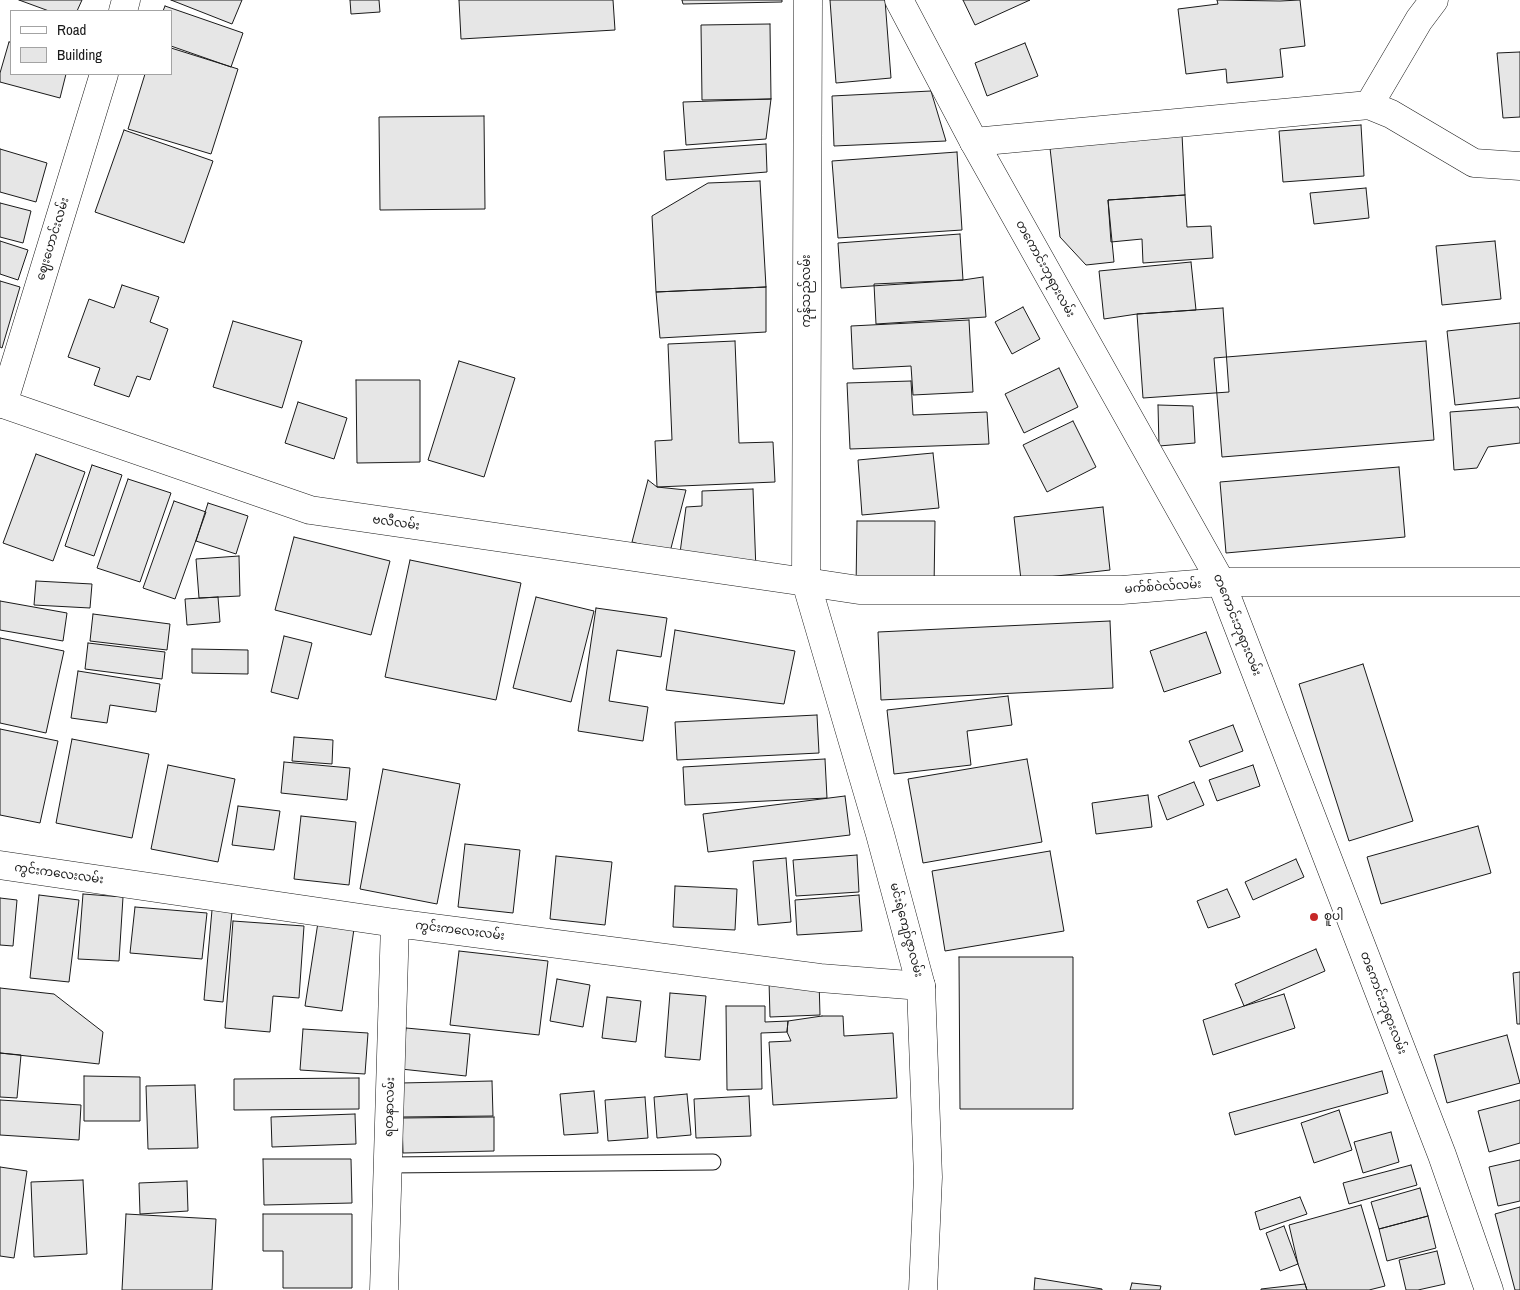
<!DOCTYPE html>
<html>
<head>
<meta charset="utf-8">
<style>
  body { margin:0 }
  #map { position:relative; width:1520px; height:1290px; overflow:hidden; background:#fff; font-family:"Archivo Narrow",sans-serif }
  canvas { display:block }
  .legend { position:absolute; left:10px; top:10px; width:162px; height:65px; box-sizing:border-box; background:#fff; border:1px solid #a3a3a3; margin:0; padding:6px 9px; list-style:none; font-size:15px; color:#1a1a1a }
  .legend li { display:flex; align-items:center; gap:10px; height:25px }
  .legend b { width:25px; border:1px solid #a3a3a3 }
</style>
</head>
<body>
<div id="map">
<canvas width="1520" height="1290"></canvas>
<ul class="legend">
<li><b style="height:6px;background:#fff"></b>Road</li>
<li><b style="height:14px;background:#e6e6e6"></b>Building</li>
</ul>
</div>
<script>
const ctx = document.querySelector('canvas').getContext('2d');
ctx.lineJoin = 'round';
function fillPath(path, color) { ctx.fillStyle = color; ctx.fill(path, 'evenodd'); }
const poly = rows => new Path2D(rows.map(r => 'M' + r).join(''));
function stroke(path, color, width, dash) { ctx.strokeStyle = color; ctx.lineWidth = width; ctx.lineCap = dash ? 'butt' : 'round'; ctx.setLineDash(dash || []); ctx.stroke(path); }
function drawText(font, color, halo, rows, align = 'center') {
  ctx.font = font + ' "Archivo Narrow","Noto Sans Myanmar",sans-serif'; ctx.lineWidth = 4; ctx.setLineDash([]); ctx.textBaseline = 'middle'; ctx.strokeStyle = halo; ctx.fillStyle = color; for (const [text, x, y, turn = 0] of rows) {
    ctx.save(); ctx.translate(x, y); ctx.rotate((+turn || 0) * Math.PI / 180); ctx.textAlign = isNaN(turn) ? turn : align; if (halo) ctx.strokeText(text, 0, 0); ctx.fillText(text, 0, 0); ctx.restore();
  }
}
const building = poly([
  [19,0,82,0,77,11,49,11,19,0],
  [171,0,242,0,232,24,171,0],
  [350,0,379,0,380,12,351,14,350,0],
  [459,0,613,0,615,30,461,39,459,0],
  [682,0,782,0,782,2,683,4,682,0],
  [830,0,885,0,891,78,836,83,830,0],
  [963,0,1030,0,975,25,963,0],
  [1217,0,1280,1,1300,0,1305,46,1280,49,1283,77,1227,83,1226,69,1186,74,1178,9,1218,4,1217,0],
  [165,6,243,33,231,67,171,46,171,11,163,11,165,6],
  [770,24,771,99,702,100,701,25,770,24],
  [9,42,11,42,11,74,66,74,60,98,0,82,0,73,9,42],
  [1025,43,1038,76,987,96,975,63,1025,43],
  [171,48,238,69,211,154,128,129,145,74,171,74,171,48],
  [1520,52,1520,117,1503,118,1497,53,1520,52],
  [931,91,946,141,834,146,832,96,931,91],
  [771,99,766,139,686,145,683,102,771,99],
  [484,116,485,209,380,210,379,117,484,116],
  [1361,125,1364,176,1283,182,1279,131,1361,125],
  [124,130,213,161,184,243,95,212,124,130],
  [1182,134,1185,195,1108,200,1114,262,1086,265,1060,237,1050,148,1182,134],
  [766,144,767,172,666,180,664,151,766,144],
  [0,149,47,163,36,202,0,192,0,149],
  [957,152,962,230,838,238,832,161,957,152],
  [760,181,766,287,656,292,652,216,708,183,760,181],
  [1366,188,1369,218,1314,224,1310,193,1366,188],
  [1185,195,1187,227,1211,226,1213,258,1143,263,1142,239,1111,242,1108,200,1185,195],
  [0,203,31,211,23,243,0,237,0,203],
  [960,234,963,280,841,288,838,243,960,234],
  [0,241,28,250,18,280,0,274,0,241],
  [1495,241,1501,299,1442,305,1436,246,1495,241],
  [1191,262,1196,310,1137,314,1104,319,1099,271,1191,262],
  [983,277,986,317,876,324,874,284,963,280,983,277],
  [0,281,20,287,2,348,0,347,0,281],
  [122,285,159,297,150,322,168,329,150,380,137,376,129,397,94,385,100,368,68,357,89,299,114,308,122,285],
  [766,287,766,332,660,338,656,292,766,287],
  [1023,307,1040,339,1012,354,995,322,1023,307],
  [1223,308,1229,392,1143,398,1137,314,1223,308],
  [969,320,973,392,913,395,911,366,853,369,851,326,969,320],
  [233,321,302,341,282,408,213,387,233,321],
  [1520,323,1520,398,1455,405,1447,331,1520,323],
  [735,341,739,443,773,442,775,482,657,487,655,441,672,440,668,344,735,341],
  [1426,341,1434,440,1222,457,1214,358,1426,341],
  [459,361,515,378,484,477,428,460,459,361],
  [1059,368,1078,407,1024,433,1005,394,1059,368],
  [356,380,420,380,420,462,357,463,356,380],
  [911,381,913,415,987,412,989,444,850,449,847,383,911,381],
  [298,402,347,418,334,459,285,443,298,402],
  [1158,405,1193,406,1195,443,1159,446,1158,405],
  [1518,407,1520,410,1520,443,1488,447,1477,468,1454,470,1450,412,1518,407],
  [1073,421,1096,467,1047,492,1023,445,1073,421],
  [933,453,939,508,862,515,858,460,933,453],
  [36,454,85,472,53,561,3,543,36,454],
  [92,465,122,475,94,556,65,546,92,465],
  [1399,467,1405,537,1226,553,1220,482,1399,467],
  [128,479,171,493,140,582,97,568,128,479],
  [648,480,657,487,686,490,670,552,632,542,648,480],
  [753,489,756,571,680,553,686,507,702,506,702,491,753,489],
  [174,501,206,512,175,599,143,588,174,501],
  [208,503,248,516,236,554,196,541,208,503],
  [1103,507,1110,570,1021,580,1014,517,1103,507],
  [857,521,935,521,934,588,856,588,857,521],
  [294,537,390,561,371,635,275,610,294,537],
  [239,556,240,596,199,598,196,559,239,556],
  [410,560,521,583,496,700,385,677,410,560],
  [36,581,92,584,90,608,34,605,36,581],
  [218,597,220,622,187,625,185,599,218,597],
  [536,597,594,611,571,702,513,688,536,597],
  [0,601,67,613,63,641,0,630,0,601],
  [596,608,667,618,661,657,617,650,609,701,648,707,643,741,578,731,596,608],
  [93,614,170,624,167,650,90,641,93,614],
  [1110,621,1113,688,881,700,878,632,1110,621],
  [675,630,795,651,784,704,666,690,675,630],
  [1206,632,1221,673,1164,692,1150,651,1206,632],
  [284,636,312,643,298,699,271,692,284,636],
  [0,638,64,651,46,733,0,723,0,638],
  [88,643,165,652,162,679,85,669,88,643],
  [192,649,248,650,248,674,192,673,192,649],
  [1363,664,1413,821,1349,841,1299,684,1363,664],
  [78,671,160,684,156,712,110,705,107,723,71,718,78,671],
  [1008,696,1012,725,967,731,971,765,894,774,887,710,1008,696],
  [817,715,819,753,677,760,675,722,817,715],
  [1233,725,1243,751,1200,767,1189,741,1233,725],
  [0,729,58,741,40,823,0,815,0,729],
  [294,737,333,740,332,764,292,761,294,737],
  [72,739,149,754,132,838,56,823,72,739],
  [825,759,827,798,685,805,683,767,825,759],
  [1027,759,1042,842,923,863,908,779,1027,759],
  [284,762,350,768,347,800,281,793,284,762],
  [168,765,235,779,218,862,151,849,168,765],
  [1253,765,1260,786,1217,801,1209,780,1253,765],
  [383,769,460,784,437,904,360,889,383,769],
  [1194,782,1204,805,1167,820,1158,796,1194,782],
  [1148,795,1152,827,1096,834,1092,803,1148,795],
  [845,796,850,835,708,852,703,814,845,796],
  [238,806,280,811,274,850,232,845,238,806],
  [301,816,356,822,349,885,294,879,301,816],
  [1478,826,1491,873,1381,904,1367,857,1478,826],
  [465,844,520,850,513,913,458,907,465,844],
  [1050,851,1064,931,945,951,932,871,1050,851],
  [857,855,859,892,796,896,793,860,857,855],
  [556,856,612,862,605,925,550,919,556,856],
  [786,858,791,922,758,925,753,861,786,858],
  [1296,859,1304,877,1253,900,1245,882,1296,859],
  [675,886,737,889,735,930,673,927,675,886],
  [1227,889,1240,917,1208,928,1197,901,1227,889],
  [83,894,123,897,119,961,78,959,83,894],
  [39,895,79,900,69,982,30,978,39,895],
  [859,895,862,931,797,935,795,900,859,895],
  [0,898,17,900,13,946,0,945,0,898],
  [135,907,207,913,202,959,130,953,135,907],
  [212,910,232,912,223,1002,204,1000,212,910],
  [319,916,355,922,342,1011,305,1006,319,916],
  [233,921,304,926,299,998,273,996,270,1032,225,1028,233,921],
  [1316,949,1325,971,1244,1006,1235,984,1316,949],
  [459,951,548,961,539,1035,450,1025,459,951],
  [959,957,1073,957,1073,1109,960,1109,959,957],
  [1520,972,1520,1024,1517,1024,1513,973,1520,972],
  [557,979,590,985,583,1027,550,1021,557,979],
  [819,980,820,1015,770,1017,769,981,819,980],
  [0,988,54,994,103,1032,99,1064,0,1053,0,988],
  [670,993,706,996,700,1060,665,1057,670,993],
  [1284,994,1295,1028,1213,1055,1203,1020,1244,1006,1284,994],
  [607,997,641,1001,636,1042,602,1038,607,997],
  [726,1006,765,1006,765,1022,788,1021,787,1032,761,1033,762,1089,727,1090,726,1006],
  [822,1016,843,1016,844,1036,893,1033,897,1098,773,1105,769,1042,791,1041,787,1032,788,1021,822,1016],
  [406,1028,470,1034,466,1076,401,1069,406,1028],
  [303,1029,368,1033,365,1074,300,1070,303,1029],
  [1507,1035,1520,1083,1447,1103,1434,1055,1507,1035],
  [0,1053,21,1055,17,1098,0,1097,0,1053],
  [1382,1071,1388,1093,1235,1135,1229,1113,1382,1071],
  [84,1076,140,1077,140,1121,84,1121,84,1076],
  [359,1078,359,1109,234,1110,234,1079,359,1078],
  [492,1081,493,1116,401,1117,401,1083,492,1081],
  [195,1085,198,1148,148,1149,146,1086,195,1085],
  [594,1091,598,1133,564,1135,560,1094,594,1091],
  [687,1094,691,1135,657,1138,654,1097,687,1094],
  [749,1096,751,1136,696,1138,694,1099,749,1096],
  [645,1097,648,1138,608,1141,605,1100,645,1097],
  [0,1100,81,1105,79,1140,0,1135,0,1100],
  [1520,1100,1520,1143,1489,1152,1478,1111,1520,1100],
  [1339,1110,1352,1150,1314,1163,1301,1123,1339,1110],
  [355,1114,356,1144,272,1147,271,1117,355,1114],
  [494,1117,494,1151,403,1153,402,1118,494,1117],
  [1391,1132,1399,1162,1363,1173,1354,1142,1391,1132],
  [263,1159,351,1159,352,1203,264,1205,263,1159],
  [1520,1160,1520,1201,1498,1206,1489,1167,1520,1160],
  [1411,1165,1417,1185,1349,1204,1343,1183,1411,1165],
  [0,1167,27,1171,14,1258,0,1256,0,1167],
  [83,1180,87,1254,34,1257,31,1182,83,1180],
  [187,1181,188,1211,140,1214,139,1183,187,1181],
  [1420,1188,1428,1216,1379,1229,1371,1202,1420,1188],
  [1300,1197,1307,1214,1260,1230,1255,1212,1300,1197],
  [1361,1205,1385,1286,1369,1290,1307,1290,1298,1264,1289,1225,1361,1205],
  [1520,1207,1520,1290,1515,1290,1495,1214,1520,1207],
  [126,1214,216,1219,212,1290,122,1290,126,1214],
  [263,1214,352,1214,352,1288,283,1288,283,1251,263,1251,263,1214],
  [1428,1216,1436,1248,1387,1261,1379,1229,1428,1216],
  [1284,1226,1298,1264,1280,1271,1266,1233,1284,1226],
  [1437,1251,1445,1284,1418,1290,1406,1290,1399,1260,1437,1251],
  [1035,1278,1102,1289,1102,1290,1034,1290,1035,1278],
  [1132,1283,1161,1286,1160,1290,1130,1290,1132,1283],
  [1305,1284,1307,1290,1261,1290,1261,1289,1305,1284]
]);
fillPath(building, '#e6e6e6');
stroke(building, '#1a1a1a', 1);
const service = poly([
  [388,1165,713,1162]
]);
const minor = poly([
  [123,11,126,0],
  [1369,105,1419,20,1434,0],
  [974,142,1369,105,1391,114,1474,163,1520,166],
  [3,404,104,74],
  [806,582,859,590,1122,590,1221,582,1520,582],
  [0,865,395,923,820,978,921,986],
  [384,1290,395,923]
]);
const tertiary = poly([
  [0,403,310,510,806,582,880,834,921,986,928,1177,923,1290]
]);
const secondary = poly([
  [899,0,974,142,1221,582,1442,1155,1489,1290],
  [806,582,808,0]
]);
stroke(service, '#1a1a1a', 17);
stroke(minor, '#1a1a1a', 29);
stroke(tertiary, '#1a1a1a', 29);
stroke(secondary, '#1a1a1a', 29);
stroke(service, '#fff', 15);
stroke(minor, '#fff', 28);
stroke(tertiary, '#fff', 28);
stroke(secondary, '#fff', 28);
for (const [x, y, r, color] of [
  [1314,917,5,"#c62828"]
]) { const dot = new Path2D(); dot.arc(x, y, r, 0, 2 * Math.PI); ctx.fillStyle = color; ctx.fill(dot); stroke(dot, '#fff', 2); }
drawText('12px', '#1a1a1a', '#fff', [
  ["ဈေးဟောင်းလမ်း",53,239,-73],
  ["တကောင်းဘုရားလမ်း",1045,269,61],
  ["ကုန်သည်လမ်း",807,291,-90],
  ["ဗလီလမ်း",396,523,8],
  ["မက်စ်ဝဲလ်လမ်း",1163,587,-4],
  ["တကောင်းဘုရားလမ်း",1237,625,68],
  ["ကွင်းကလေးလမ်း",59,874,8],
  ["မင်းရဲကျော်ဇွာလမ်း",906,930,75],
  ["ကွင်းကလေးလမ်း",460,931,7],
  ["တကောင်းဘုရားလမ်း",1383,1003,69],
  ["ရတနာလမ်း",390,1107,-88]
]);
drawText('12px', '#1a1a1a', '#fff', [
  ["စူပါ",1324,917]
], 'left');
</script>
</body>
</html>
